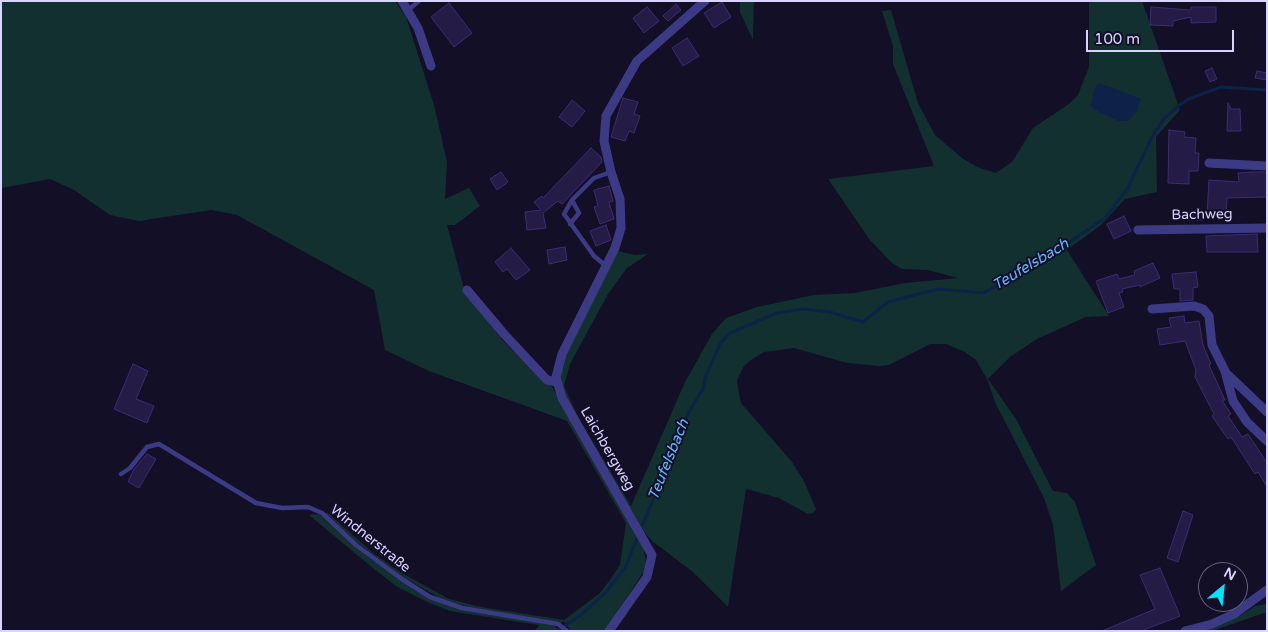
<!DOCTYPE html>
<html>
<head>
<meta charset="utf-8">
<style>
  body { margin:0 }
  #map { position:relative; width:1268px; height:632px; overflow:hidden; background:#130f26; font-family:"Varela Round",sans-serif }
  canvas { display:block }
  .frame { position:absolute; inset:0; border:2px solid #d9d4ff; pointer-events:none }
  .north { position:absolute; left:1198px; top:562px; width:50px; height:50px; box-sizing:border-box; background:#130f26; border:1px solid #625e7d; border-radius:50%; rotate:28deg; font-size:14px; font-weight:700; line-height:20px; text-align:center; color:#d9d4ff }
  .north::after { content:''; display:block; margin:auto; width:18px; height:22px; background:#00e5ff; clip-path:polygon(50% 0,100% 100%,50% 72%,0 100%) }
  .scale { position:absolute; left:1086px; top:30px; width:148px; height:22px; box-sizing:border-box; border:2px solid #d9d4ff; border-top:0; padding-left:6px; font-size:15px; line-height:18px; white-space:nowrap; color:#d9d4ff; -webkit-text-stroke:4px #130f26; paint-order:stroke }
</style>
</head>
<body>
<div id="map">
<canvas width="1268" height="632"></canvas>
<div class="frame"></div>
<div class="north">N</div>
<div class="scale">100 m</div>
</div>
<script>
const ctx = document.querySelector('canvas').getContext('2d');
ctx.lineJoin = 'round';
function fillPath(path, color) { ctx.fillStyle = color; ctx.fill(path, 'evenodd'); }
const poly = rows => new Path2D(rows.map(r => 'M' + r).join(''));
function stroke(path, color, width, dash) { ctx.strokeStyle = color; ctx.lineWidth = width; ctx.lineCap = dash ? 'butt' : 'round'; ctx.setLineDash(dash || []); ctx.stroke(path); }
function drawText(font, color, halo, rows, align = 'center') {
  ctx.font = font + ' "Varela Round",sans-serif'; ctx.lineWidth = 4; ctx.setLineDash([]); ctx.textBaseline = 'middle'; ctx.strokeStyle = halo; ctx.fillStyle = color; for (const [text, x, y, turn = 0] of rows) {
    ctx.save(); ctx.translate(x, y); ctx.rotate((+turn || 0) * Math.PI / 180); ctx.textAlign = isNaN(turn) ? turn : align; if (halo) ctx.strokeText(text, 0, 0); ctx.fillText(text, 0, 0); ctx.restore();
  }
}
fillPath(poly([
  [1,1,395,1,406,17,434,105,447,162,445,199,469,188,480,206,455,225,447,225,465,292,503,341,552,387,644,550,646,563,644,571,605,631,571,631,564,621,561,623,472,608,441,599,395,572,354,540,325,513,328,513,373,553,400,572,449,599,481,607,564,620,600,593,610,580,620,565,626,523,567,421,429,371,385,350,374,290,237,215,211,210,139,221,110,215,74,190,50,179,1,188],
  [740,1,754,1,753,40,740,12],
  [1089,1,1142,1,1180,110,1156,137,1157,192,1125,199,1101,225,1067,250,1109,316,1086,317,1037,339,1010,357,988,379,1016,419,1053,491,1067,493,1075,502,1096,565,1061,591,1053,525,1044,498,995,402,987,379,976,360,965,352,946,344,930,344,889,365,879,366,847,363,794,348,764,352,751,360,744,366,737,380,738,389,741,403,792,462,804,481,816,509,813,513,808,514,779,498,746,489,728,607,693,572,652,541,639,526,567,404,560,375,564,357,618,251,635,255,648,254,627,268,608,294,570,364,564,386,579,419,631,506,685,382,712,334,726,318,757,307,814,295,855,293,905,283,958,278,928,270,902,269,892,263,870,240,828,179,934,166,893,64,893,46,882,11,891,10,918,103,935,135,962,158,977,167,996,173,1012,162,1033,128,1069,104,1078,95,1089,67],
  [319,514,371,559,414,589,432,600,462,610,553,625,561,631,535,631,539,625,450,611,427,602,396,586,374,569,309,515],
  [1267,604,1267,612,1212,631,1205,631,1241,615,1255,606]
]), '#12302f');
fillPath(poly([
  [1099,83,1141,99,1136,112,1128,121,1119,121,1099,112,1091,106,1094,89]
]), '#0c2248');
stroke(poly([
  [557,631,582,614,606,592,625,568,689,412,704,387,705,378,720,344,730,333,777,313,803,309,830,312,863,322,888,302,938,289,984,293,1064,246,1105,218,1128,188,1151,139,1163,120,1178,106,1189,99,1221,87,1267,90]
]), '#0c2248', 3);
const building = poly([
  [722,2,731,17,714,28,704,13,722,2],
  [449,3,472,33,454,47,431,17,449,3],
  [676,4,681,10,668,21,663,16,676,4],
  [647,7,659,21,644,33,633,18,647,7],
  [1151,7,1191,10,1191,7,1216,7,1216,22,1191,23,1191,17,1173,21,1173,26,1150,25,1151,7],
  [687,38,699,56,683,66,672,48,687,38],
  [1212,68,1217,79,1210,82,1205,71,1212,68],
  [1257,71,1267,73,1267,80,1255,78,1257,71],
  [623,98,638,102,634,114,640,116,634,133,629,131,625,141,611,137,623,98],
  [572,100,585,111,572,127,559,117,572,100],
  [1228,103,1231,109,1240,109,1241,131,1227,131,1228,103],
  [1169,130,1185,132,1184,137,1196,138,1195,153,1199,153,1198,171,1189,171,1189,184,1168,183,1169,130],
  [591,148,601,157,602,162,562,204,558,201,543,213,546,228,527,230,525,212,541,210,534,202,542,196,543,198,591,148],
  [501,172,508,182,497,190,490,179,501,172],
  [1251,172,1267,172,1267,197,1227,198,1226,217,1207,216,1209,180,1239,182,1238,173,1251,172],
  [609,186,613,201,609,202,614,219,600,224,594,207,598,206,594,190,609,186],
  [1188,212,1202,212,1202,220,1188,220,1188,212],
  [1124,216,1131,231,1114,239,1107,224,1124,216],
  [606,225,611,240,596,246,590,231,606,225],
  [1257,234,1258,252,1207,252,1206,236,1257,234],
  [565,247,567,260,549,264,547,250,565,247],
  [511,248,530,270,516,280,507,269,503,272,495,262,511,248],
  [1153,263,1160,278,1140,287,1140,285,1122,289,1123,292,1119,293,1124,307,1108,313,1096,281,1117,274,1119,279,1135,275,1134,271,1153,263],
  [1196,272,1198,287,1193,288,1193,300,1180,301,1180,289,1174,289,1172,274,1196,272],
  [1184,316,1185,323,1199,321,1203,345,1211,364,1209,365,1225,400,1222,400,1231,414,1228,416,1242,437,1248,434,1267,463,1267,487,1258,472,1255,474,1231,437,1228,439,1212,416,1214,414,1195,377,1196,370,1185,341,1160,345,1157,329,1171,327,1169,318,1184,316],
  [133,364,148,371,136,399,154,406,147,423,114,409,133,364],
  [147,454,156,459,139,488,128,482,134,469,147,454],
  [1183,511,1193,515,1178,562,1167,558,1183,511],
  [1160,568,1180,616,1141,631,1102,631,1155,609,1140,575,1160,568]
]);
fillPath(building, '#241b47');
stroke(building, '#3b2d73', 1);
stroke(poly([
  [408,10,419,1],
  [570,224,579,213,572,200],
  [606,266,594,256,564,214,572,200,594,178,611,172],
  [121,474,130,468,147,447,159,444,256,503,282,508,308,507,322,513,356,545,399,577,430,597,462,608,558,624,567,631]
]), '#3d3a85', 4.5);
stroke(poly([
  [402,1,418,28,431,66],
  [1209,163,1267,166],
  [1138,230,1267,228],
  [467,290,504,334,547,380,557,382],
  [1152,309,1194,306,1203,309,1209,316,1212,345,1225,371,1233,401,1247,422,1267,441],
  [1225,372,1267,412],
  [609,631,647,577,652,555,562,398,556,377,562,354,615,248,621,228,620,199,611,172,604,141,606,116,637,61,705,1],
  [1185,631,1212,624,1234,614,1267,590]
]), '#3d3a85', 9);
drawText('14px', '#d9d4ff', '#130f26', [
  ["Bachweg",1202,215,-1],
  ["Laichbergweg",607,449,60],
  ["Windnerstraße",370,539,39]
]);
drawText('italic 15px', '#62b6ff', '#130f26', [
  ["Teufelsbach",1031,265,-31],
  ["Teufelsbach",669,460,-68]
]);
</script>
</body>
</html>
